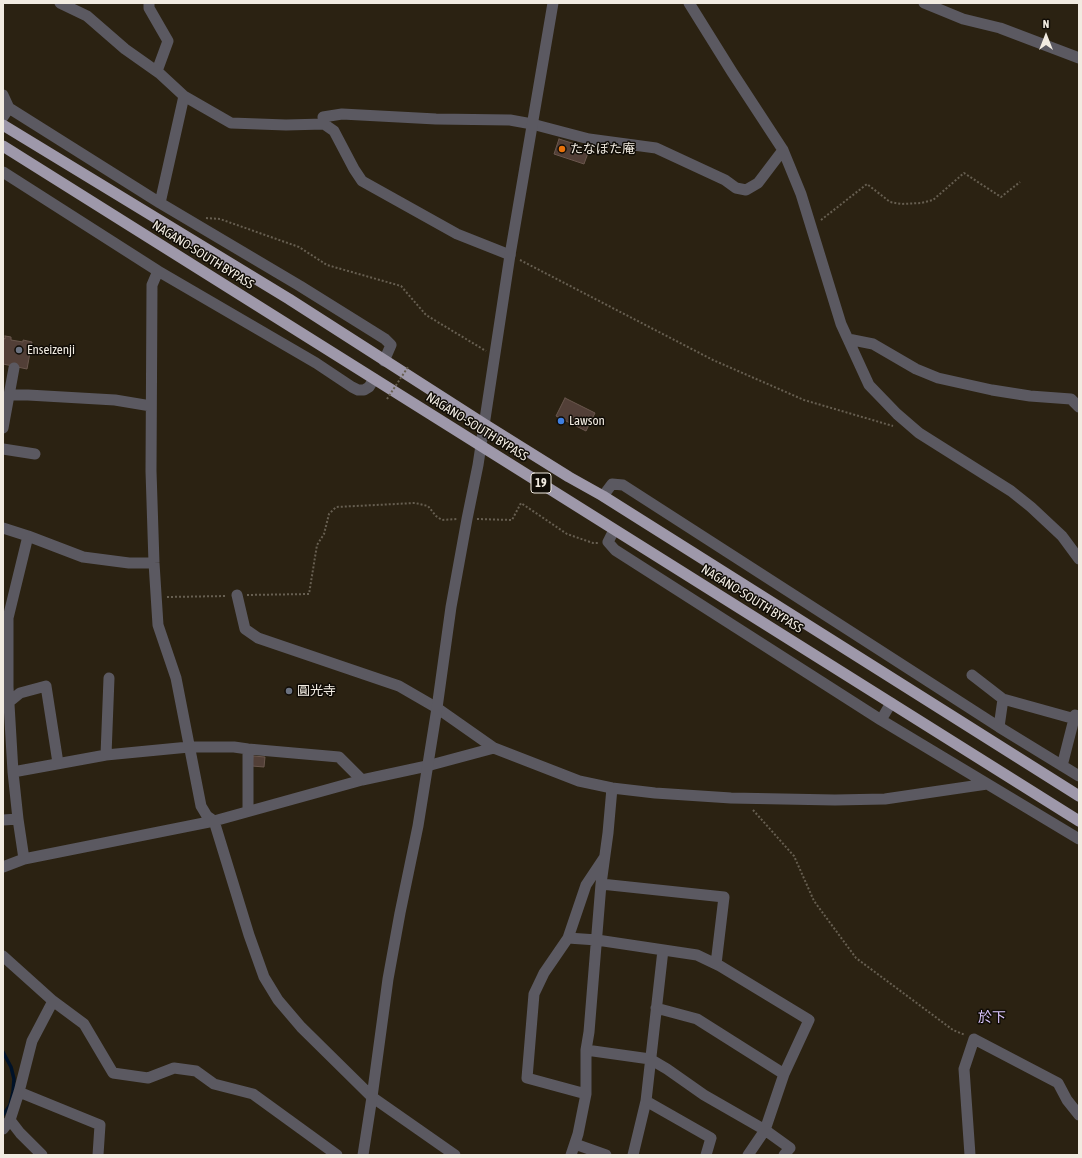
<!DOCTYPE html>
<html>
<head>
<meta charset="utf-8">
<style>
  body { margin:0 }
  #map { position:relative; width:1082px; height:1158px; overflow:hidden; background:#2b2212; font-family:"Asap Condensed",sans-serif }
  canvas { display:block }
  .frame { position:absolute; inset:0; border:4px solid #f1ebe1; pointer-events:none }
  .north { position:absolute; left:1026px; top:16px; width:40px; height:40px; -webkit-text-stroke:3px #100c06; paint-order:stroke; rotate:0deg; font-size:11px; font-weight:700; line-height:16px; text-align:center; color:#f1ebe1 }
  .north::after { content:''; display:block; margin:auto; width:14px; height:18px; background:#f1ebe1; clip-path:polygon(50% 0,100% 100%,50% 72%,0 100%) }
</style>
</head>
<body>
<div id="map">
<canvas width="1082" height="1158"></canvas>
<div class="frame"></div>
<div class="north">N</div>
</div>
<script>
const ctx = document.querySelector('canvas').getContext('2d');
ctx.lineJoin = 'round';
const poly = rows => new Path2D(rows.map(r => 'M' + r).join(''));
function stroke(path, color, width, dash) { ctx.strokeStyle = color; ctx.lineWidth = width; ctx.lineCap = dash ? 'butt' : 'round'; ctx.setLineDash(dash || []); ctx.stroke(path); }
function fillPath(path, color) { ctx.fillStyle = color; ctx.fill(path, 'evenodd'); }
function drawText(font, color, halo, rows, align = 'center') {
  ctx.font = font + ' "Asap Condensed","Noto Sans JP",sans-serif'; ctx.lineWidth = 3; ctx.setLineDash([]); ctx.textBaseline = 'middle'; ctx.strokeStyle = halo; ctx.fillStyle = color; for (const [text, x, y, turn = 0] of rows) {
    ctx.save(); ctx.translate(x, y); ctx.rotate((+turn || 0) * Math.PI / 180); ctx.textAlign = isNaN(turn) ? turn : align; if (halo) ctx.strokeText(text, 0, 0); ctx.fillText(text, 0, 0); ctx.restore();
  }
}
stroke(poly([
  [3,1052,11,1067,14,1079,13,1092,10,1105,3,1115]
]), '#001228', 3.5);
const building = poly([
  [559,139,578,145,576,150,588,153,584,164,554,154,559,139],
  [5,336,11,337,11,340,23,342,23,340,32,342,27,369,3,364,3,338,5,339,5,336],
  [565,398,595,413,586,431,556,416,565,398],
  [253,756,265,757,264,767,252,766,253,756]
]);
fillPath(building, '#523f37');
stroke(building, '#6a574d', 1);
stroke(poly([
  [206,218,220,219,299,247,327,265,401,286,426,315,486,351],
  [821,220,867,184,890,202,901,204,921,203,933,200,964,173,1001,197,1020,182],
  [520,260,713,360,804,400,893,426],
  [477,519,512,520,521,503,567,534,593,543,598,543],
  [247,595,309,594,317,545,324,534,329,514,336,507,415,503,428,506,436,516,442,520,457,519],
  [167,597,227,596],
  [753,810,794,856,814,901,856,958,953,1030,965,1035]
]), '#675f51', 2, [2, 2]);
stroke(poly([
  [60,3,87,16,125,49,159,73],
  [149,3,149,8,168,41,157,71,184,96,231,123,286,125,324,124,334,131,354,169,362,181,457,234,510,255],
  [689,3,732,72,783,150,801,194,841,324,869,385,897,414,919,433,1011,491,1031,507,1062,536,1079,559],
  [924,3,963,19,1000,28,1079,58],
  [3,95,9,108,160,203,300,286,385,339,391,345,384,361],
  [3,117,9,108],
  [324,124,323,117,342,114,436,119,510,120,532,124,589,139,656,148,725,180,736,188,746,190,758,183,783,150],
  [3,172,158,271,316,363,352,387,358,390,364,390,369,387,374,379],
  [160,203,184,96],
  [158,271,152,285,151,471,154,563,158,625,176,678,201,806,207,816,214,821,249,935,264,977,278,1000,301,1027,372,1097,455,1155],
  [848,339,873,344,916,369,938,378,992,390,1030,396,1071,399,1079,407],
  [9,395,28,395,115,400,151,406],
  [3,428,14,368],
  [3,449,35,454],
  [603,496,612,484,623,485,999,727,1079,776],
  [3,528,28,536,83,557,129,563,154,563],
  [614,530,608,542,615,550,881,720,1079,839],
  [237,595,245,629,258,638,399,686,437,708,494,748,579,781,612,788,655,793,731,798,835,800,885,799,987,784],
  [972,675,1003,699,1075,719],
  [4,702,9,702,20,693,46,686,58,763],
  [881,720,891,703],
  [999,727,1003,699],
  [248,749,248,811],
  [106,755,109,678],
  [1062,766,1075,715,1078,716],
  [13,772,106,755,189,747,234,747,248,749,339,757,362,780],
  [3,820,18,819],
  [24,859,18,819,13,772,8,687,8,618,28,536],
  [3,867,24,859,214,821,362,780,427,766,494,748],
  [601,884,724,897,716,964],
  [568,938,597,940,697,955,720,966,809,1020,784,1074,765,1130,748,1155],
  [3,956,53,1001,84,1024,113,1073,148,1078,174,1068,196,1071,214,1084,253,1094,337,1155],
  [656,1008,697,1019,784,1074],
  [586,1050,650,1059,667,1069,704,1095,765,1130,790,1148,784,1155],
  [19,1092,100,1125,98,1155],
  [586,1094,527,1078,534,994,544,973,568,938,586,885,604,858],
  [646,1101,711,1138,706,1155],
  [10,1120,20,1133,42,1155],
  [3,1129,10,1120,19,1092,32,1041,53,1001],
  [575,1144,606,1155],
  [571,1155,578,1134,586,1094,586,1050,589,1032,601,884,608,833,612,788],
  [633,1155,646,1101,663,950],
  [970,1155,964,1069,974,1039,1058,1083,1067,1100,1079,1115]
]), '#5b5961', 11);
stroke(poly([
  [363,1155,372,1097,388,979,400,913,418,826,437,708,451,607,467,519,478,465,510,255,553,3]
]), '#5b5961', 11);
stroke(poly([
  [3,125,289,299,484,424,569,477,603,496,1079,796],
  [3,146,1079,821]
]), '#9e98aa', 11);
stroke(poly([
  [387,399,408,367]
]), '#675f51', 2, [2, 2]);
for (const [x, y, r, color] of [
  [562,149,4,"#e8710a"],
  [19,350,4,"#6b7280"],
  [561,421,4,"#3f7fe0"],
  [289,691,4,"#6b7280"]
]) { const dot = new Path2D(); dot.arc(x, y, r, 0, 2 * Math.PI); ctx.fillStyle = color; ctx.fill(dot); stroke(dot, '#100c06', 1.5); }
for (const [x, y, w] of [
  [541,483,20]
]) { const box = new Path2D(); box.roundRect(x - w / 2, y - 10, w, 20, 3); ctx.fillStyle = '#100c06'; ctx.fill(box); stroke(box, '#f1ebe1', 1); }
drawText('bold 12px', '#f1ebe1', null, [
  ["19",541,483]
]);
drawText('13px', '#f1ebe1', '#100c06', [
  ["たなぼた庵",570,149],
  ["Enseizenji",27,350],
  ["Lawson",569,421],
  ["圓光寺",297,691]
], 'left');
drawText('13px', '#f1ebe1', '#100c06', [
  ["NAGANO-SOUTH BYPASS",203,255,32],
  ["NAGANO-SOUTH BYPASS",477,427,32],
  ["NAGANO-SOUTH BYPASS",752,599,32]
]);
drawText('14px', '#d9c4fc', '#100c06', [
  ["於下",992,1018]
]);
</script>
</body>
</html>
